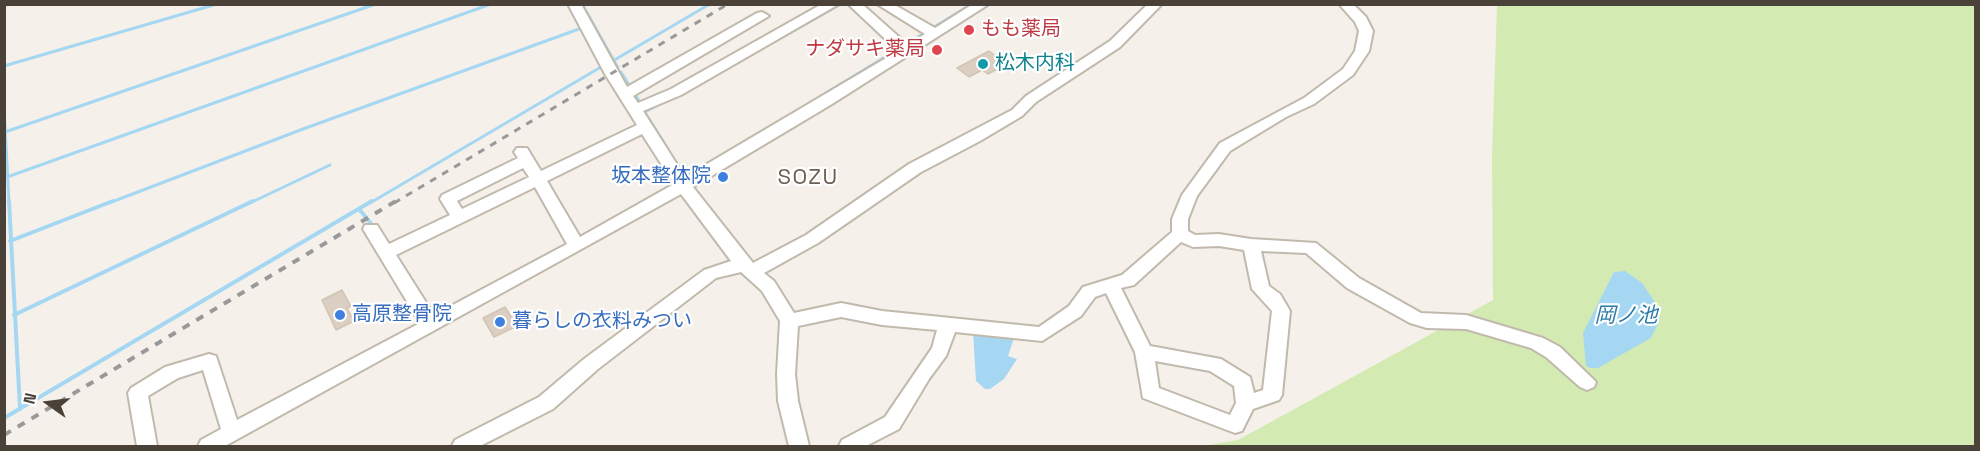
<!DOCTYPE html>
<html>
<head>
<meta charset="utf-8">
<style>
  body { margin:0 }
  #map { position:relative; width:1980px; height:451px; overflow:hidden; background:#f5f1ea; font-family:"Space Grotesk",sans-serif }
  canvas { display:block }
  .frame { position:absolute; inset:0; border:6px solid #4a4238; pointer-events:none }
  .north { position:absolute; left:18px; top:373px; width:60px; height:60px; -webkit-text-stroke:4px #fff; paint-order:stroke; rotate:284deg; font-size:16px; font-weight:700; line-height:24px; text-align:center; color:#4a4238 }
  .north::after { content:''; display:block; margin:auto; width:21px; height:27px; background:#4a4238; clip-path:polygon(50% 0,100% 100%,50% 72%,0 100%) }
</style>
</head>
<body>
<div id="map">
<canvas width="1980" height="451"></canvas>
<div class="frame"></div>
<div class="north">N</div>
</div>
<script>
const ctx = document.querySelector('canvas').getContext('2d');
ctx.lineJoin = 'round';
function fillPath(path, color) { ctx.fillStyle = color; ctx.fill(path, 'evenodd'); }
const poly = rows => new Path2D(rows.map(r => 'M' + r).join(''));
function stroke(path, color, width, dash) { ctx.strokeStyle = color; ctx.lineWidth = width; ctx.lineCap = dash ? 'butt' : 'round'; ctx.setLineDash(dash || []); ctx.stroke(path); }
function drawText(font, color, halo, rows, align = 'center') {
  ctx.font = font + ' "Space Grotesk","Noto Sans JP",sans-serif'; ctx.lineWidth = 4.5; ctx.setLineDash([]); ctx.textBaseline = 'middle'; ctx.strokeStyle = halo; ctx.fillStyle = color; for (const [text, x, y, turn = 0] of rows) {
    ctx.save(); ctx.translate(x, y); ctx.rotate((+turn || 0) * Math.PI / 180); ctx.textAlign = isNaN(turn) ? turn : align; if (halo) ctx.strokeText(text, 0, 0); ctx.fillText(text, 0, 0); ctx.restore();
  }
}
fillPath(poly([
  [1497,5,1975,5,1975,446,1203,446,1238,440,1493,300,1492,155]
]), '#d4eab3');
fillPath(poly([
  [1625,271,1642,283,1657,305,1660,320,1651,338,1598,368,1591,368,1586,366,1583,333,1614,272],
  [973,331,1014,338,1008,356,1017,359,1004,379,990,389,985,389,976,381]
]), '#a6d7f2');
stroke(poly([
  [582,4,618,68],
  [4,6,9,4],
  [772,43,841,4],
  [611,62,710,4],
  [4,66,217,4],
  [621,72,641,104],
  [826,93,972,4],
  [4,106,9,203],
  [644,111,668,149],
  [645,112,665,101],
  [5,132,376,4],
  [7,177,491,4],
  [109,203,303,129,579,29],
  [250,203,330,165],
  [370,203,601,67]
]), '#a6d7f2', 3);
stroke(poly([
  [9,201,20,409],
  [359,209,373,226],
  [10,241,113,201],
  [14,315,253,201],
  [4,418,372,201]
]), '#a6d7f2', 4);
const building = poly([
  [989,51,1007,64,988,74,982,70,969,77,957,68,989,51],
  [342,290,351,306,347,308,354,321,336,330,322,300,342,290],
  [505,307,517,326,494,337,483,318,505,307]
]);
fillPath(building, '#dacfc2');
stroke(building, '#d2c4b2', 1.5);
const minor = poly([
  [568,4,581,4,627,87,757,13,762,12,769,16,633,96,638,103,671,89,822,4,839,4,681,95,643,111,685,177,898,51,848,4,862,4,908,45,925,34,877,4,893,4,935,28,973,4,989,4,832,104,693,187,753,263,806,235,909,164,1012,110,1026,96,1110,41,1148,4,1162,4,1120,47,1036,102,1022,116,980,141,921,172,818,243,764,273,774,281,794,313,841,303,882,311,1039,327,1069,306,1083,287,1122,275,1172,232,1172,219,1182,195,1220,143,1304,98,1343,69,1355,51,1359,31,1355,22,1339,4,1353,4,1366,17,1373,31,1369,51,1353,75,1314,104,1286,117,1230,151,1197,196,1188,219,1188,231,1195,235,1219,234,1251,239,1316,243,1359,278,1421,313,1466,315,1543,338,1560,347,1596,382,1594,387,1587,390,1580,387,1546,357,1531,348,1466,329,1427,328,1410,323,1347,288,1306,253,1261,251,1269,286,1280,294,1290,311,1282,395,1279,400,1253,409,1242,431,1235,433,1143,398,1135,352,1106,293,1095,297,1081,316,1042,341,955,332,946,356,929,379,899,429,866,446,839,446,842,440,885,417,932,348,937,330,882,325,841,317,798,326,795,374,798,401,809,446,789,446,778,401,777,374,780,321,762,291,741,272,716,278,598,369,553,409,480,446,452,446,455,440,539,397,584,359,704,270,731,261,681,194,225,446,198,446,201,440,221,429,203,370,178,378,148,396,157,446,137,446,128,393,131,388,165,367,209,354,216,356,237,420,420,323,363,229,365,225,377,225,389,244,450,215,440,199,442,195,518,158,514,152,517,148,527,148,541,171,637,125,605,74,568,4],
  [642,134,674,184,580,237,547,181,642,134],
  [523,168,529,177,462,209,457,201,523,168],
  [535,187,567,244,434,315,396,255,535,187],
  [1181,242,1193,247,1219,246,1244,250,1252,289,1272,311,1263,390,1254,393,1250,377,1221,359,1150,346,1121,288,1134,285,1181,242],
  [1155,361,1210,371,1234,386,1236,403,1230,415,1159,388,1155,361]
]);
stroke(minor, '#c1b9ac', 4);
fillPath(minor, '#fff');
stroke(poly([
  [394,203,728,4]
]), '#999', 3, [7, 7]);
stroke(poly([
  [4,435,396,201]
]), '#999', 4, [8, 8]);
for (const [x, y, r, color] of [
  [969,30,6,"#e0444e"],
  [937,50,6,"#e0444e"],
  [983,64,6,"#0f9aa8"],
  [723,177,6,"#3f7fe0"],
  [340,315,6,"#3f7fe0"],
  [500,322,6,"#3f7fe0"]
]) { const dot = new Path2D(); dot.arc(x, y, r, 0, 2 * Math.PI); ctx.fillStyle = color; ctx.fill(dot); stroke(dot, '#fff', 2); }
drawText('20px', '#be3a42', '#fff', [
  ["もも薬局",981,30],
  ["ナダサキ薬局",925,50,"right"]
], 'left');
drawText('20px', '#0d838f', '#fff', [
  ["松木内科",995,64]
], 'left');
drawText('20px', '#366cbe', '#fff', [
  ["坂本整体院",711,177,"right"],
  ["高原整骨院",352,315],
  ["暮らしの衣料みつい",512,322]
], 'left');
drawText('italic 21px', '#2b7aa8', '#fff', [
  ["岡ノ池",1626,316]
]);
ctx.letterSpacing = '1.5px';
drawText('22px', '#6d5f4f', '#fff', [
  ["SOZU",808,178]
]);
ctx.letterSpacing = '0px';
</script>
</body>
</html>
